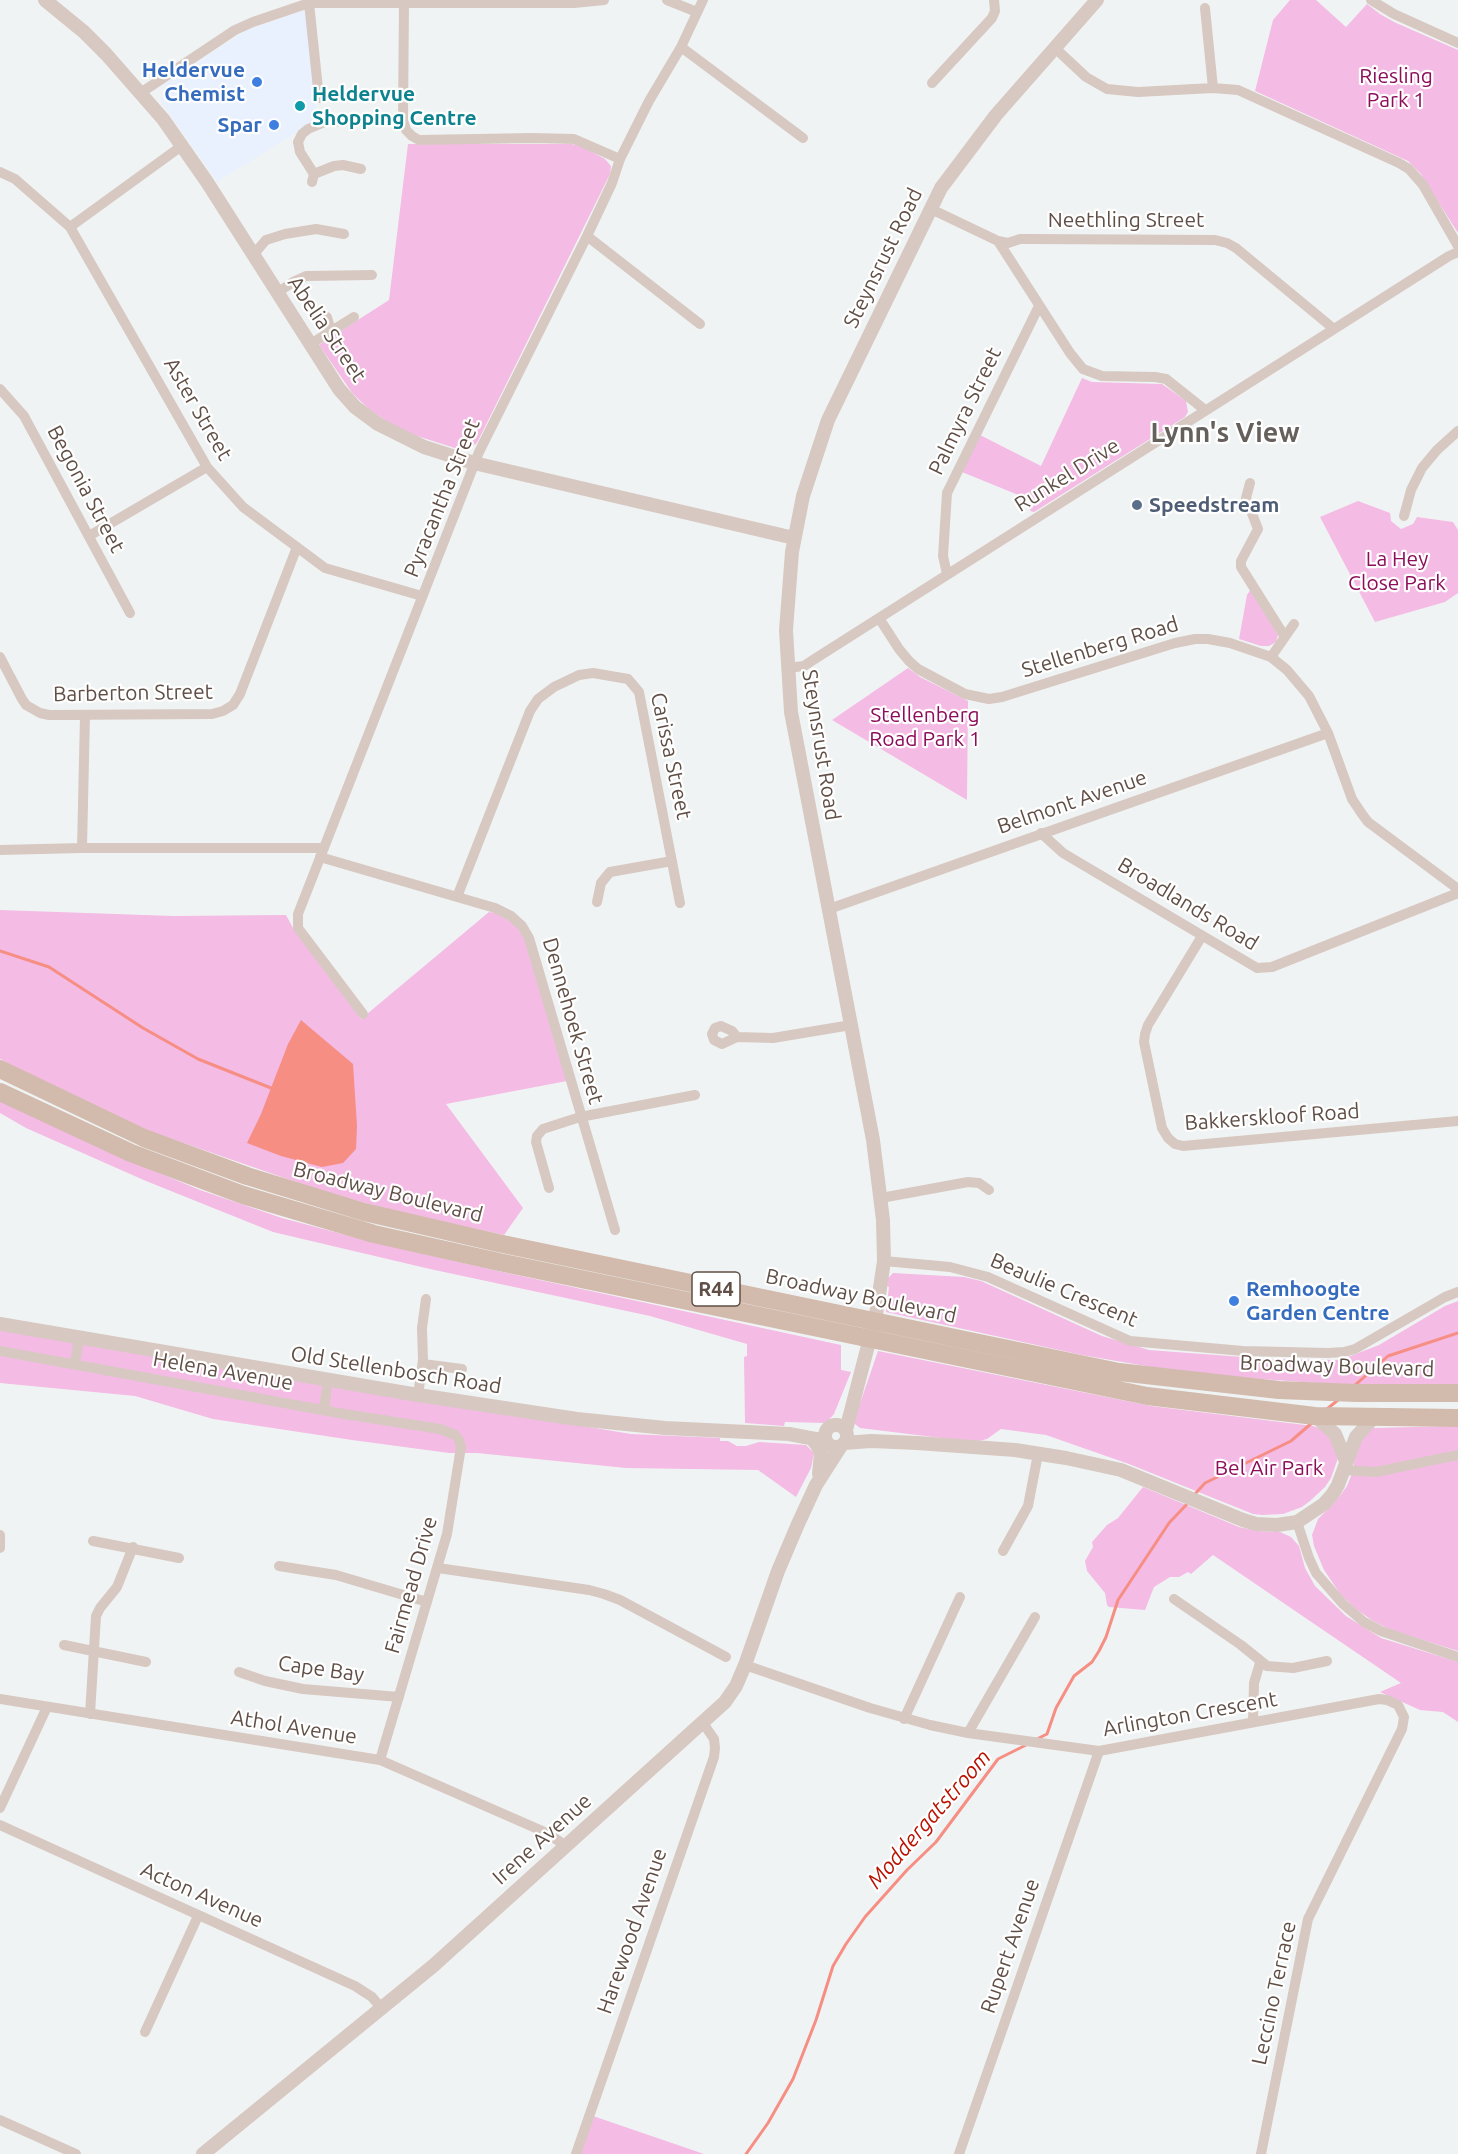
<!DOCTYPE html>
<html>
<head>
<meta charset="utf-8">
<style>
  body { margin:0 }
  canvas { display:block; background:#f0f3f3 }
</style>
</head>
<body>
<canvas width="1458" height="2154"></canvas>
<script>
const ctx = document.querySelector('canvas').getContext('2d');
ctx.lineJoin = 'round';
function fillPath(path, color) { ctx.fillStyle = color; ctx.fill(path, 'evenodd'); }
const poly = rows => new Path2D(rows.map(r => 'M' + r).join(''));
function stroke(path, color, width, dash) { ctx.strokeStyle = color; ctx.lineWidth = width; ctx.lineCap = dash ? 'butt' : 'round'; ctx.setLineDash(dash || []); ctx.stroke(path); }
function drawText(font, color, halo, rows, align = 'center') {
  ctx.font = font + ' Ubuntu,sans-serif'; ctx.lineWidth = 4.5; ctx.setLineDash([]); ctx.textBaseline = 'middle'; ctx.strokeStyle = halo; ctx.fillStyle = color; for (const [text, x, y, turn = 0] of rows) {
    ctx.save(); ctx.translate(x, y); ctx.rotate((+turn || 0) * Math.PI / 180); ctx.textAlign = isNaN(turn) ? turn : align; if (halo) ctx.strokeText(text, 0, 0); ctx.fillText(text, 0, 0); ctx.restore();
  }
}
fillPath(poly([
  [305,10,318,119,217,182,161,102,164,84,245,31]
]), '#e9f1fe');
fillPath(poly([
  [1290,0,1316,0,1346,27,1367,4,1380,14,1394,22,1458,50,1458,233,1420,173,1408,161,1255,91,1273,20],
  [408,144,572,144,583,147,605,159,611,166,610,174,477,443,467,450,458,449,417,436,389,423,369,409,353,394,319,345,389,300],
  [1082,378,1092,382,1162,384,1186,401,1188,412,1185,417,1034,512,1030,511,1033,501,962,472,980,435,1041,466],
  [1358,501,1390,513,1391,521,1401,529,1413,524,1417,517,1453,522,1458,530,1458,593,1445,602,1375,622,1320,517],
  [1251,589,1278,635,1276,642,1269,646,1261,646,1239,639,1247,595],
  [908,668,920,677,968,701,967,800,832,720],
  [0,910,173,916,286,915,293,928,361,1019,489,912,496,913,515,924,525,940,567,1081,446,1104,523,1208,504,1235,401,1213,322,1191,149,1131,43,1082,0,1059],
  [0,1101,123,1158,200,1190,282,1218,372,1242,498,1271,841,1345,841,1370,851,1372,834,1414,826,1423,785,1422,784,1426,745,1423,744,1357,747,1356,747,1344,650,1316,430,1269,273,1232,146,1181,26,1128,0,1113],
  [893,1273,964,1277,981,1281,1102,1336,1149,1350,1269,1359,1340,1360,1379,1345,1445,1306,1458,1301,1458,1385,1331,1384,1247,1378,1163,1369,1082,1355,886,1312,889,1287,887,1286,888,1278],
  [0,1330,631,1434,720,1438,720,1441,728,1441,737,1446,746,1446,759,1442,806,1445,814,1453,811,1468,796,1497,758,1470,626,1468,477,1453,449,1453,352,1440,213,1419,135,1396,0,1383],
  [878,1351,1151,1406,1313,1426,1324,1430,1337,1449,1338,1458,1331,1478,1325,1487,1310,1501,1302,1507,1283,1514,1263,1515,1253,1514,1129,1464,1046,1435,1001,1429,987,1439,974,1442,860,1428,855,1424,855,1418],
  [1458,1426,1458,1651,1391,1630,1373,1621,1356,1609,1341,1595,1324,1570,1314,1546,1312,1535,1318,1519,1336,1501,1347,1486,1353,1471,1356,1446,1372,1428],
  [1143,1487,1239,1527,1258,1531,1280,1532,1291,1537,1299,1546,1305,1568,1315,1586,1346,1616,1381,1638,1458,1662,1458,1722,1443,1712,1420,1710,1380,1692,1401,1683,1213,1555,1191,1574,1188,1572,1179,1577,1170,1577,1154,1587,1145,1610,1109,1607,1107,1605,1105,1593,1087,1571,1085,1561,1093,1547,1092,1542,1107,1525,1118,1518],
  [593,2116,704,2154,580,2154]
]), '#f4bbe5');
fillPath(poly([
  [301,1020,353,1064,357,1126,356,1149,343,1163,322,1167,281,1156,247,1143,261,1114,288,1044]
]), '#f68e83');
stroke(poly([
  [0,951,49,967,143,1028,198,1059,271,1088],
  [1354,1386,1388,1356,1458,1333],
  [1327,1409,1338,1400],
  [1195,1494,1205,1483,1291,1441,1313,1422],
  [1037,1739,1047,1734,1056,1708,1074,1676,1092,1662,1099,1651,1106,1637,1118,1600,1169,1523,1188,1503],
  [746,2154,768,2123,793,2079,816,2020,833,1966,846,1944,865,1917,907,1870,936,1842,998,1759,1026,1745]
]), '#f68e83', 3);
stroke(poly([
  [667,0,697,12],
  [1371,0,1394,14,1458,43],
  [309,3,319,98],
  [404,3,403,119,406,130,412,136,419,140,532,138,574,139,620,159],
  [1205,8,1213,88],
  [681,47,803,138],
  [1055,48,1086,77,1107,89,1138,92,1213,88,1238,90,1399,163,1409,169,1423,185,1458,246],
  [932,83,992,18,995,11,994,0],
  [142,92,235,30,253,22,309,3,574,3,604,0],
  [0,172,15,179,70,227,207,467,243,507,325,568,422,596],
  [314,174,334,166,343,165,361,169],
  [312,182,314,174,300,152,298,142,302,134,308,129,325,122,403,119],
  [931,209,998,241,1008,243,1020,239,1030,239,1215,240,1227,243,1236,248,1334,329],
  [70,227,183,145],
  [587,236,700,324],
  [998,241,1070,353,1083,369,1102,376,1155,377,1166,379,1205,410],
  [253,255,266,240,285,234,316,229,344,234],
  [277,293,293,282,306,276,372,275],
  [327,317,331,331],
  [309,345,354,317],
  [0,389,24,416,130,613],
  [1250,483,1246,498,1258,529,1241,561,1241,567,1285,637],
  [1404,516,1411,490,1422,468,1437,450,1458,431],
  [89,536,207,467],
  [947,574,943,556,947,493,1039,306],
  [879,618,899,649,909,661,918,669,965,694,989,699,1002,697,1175,643,1195,639,1208,639,1230,643,1271,657,1287,670,1309,696,1328,733,1352,799,1362,814,1368,822,1458,889],
  [0,657,22,699,26,705,40,713,49,715,212,714,223,711,233,705,240,694,297,547],
  [1271,657,1294,624],
  [787,668,804,666,813,660,1449,256,1458,252],
  [1041,833,1063,853,1257,968,1272,967,1458,893],
  [82,848,85,715],
  [0,850,82,848,324,848],
  [320,857,495,908,511,916,522,926,529,938,615,1230],
  [457,897,530,711,538,699,554,687,579,675,593,673,628,679,639,692,680,903],
  [597,902,601,883,610,872,672,861],
  [829,909,1328,733],
  [1202,936,1148,1025,1145,1034,1144,1042,1162,1128,1168,1138,1175,1144,1183,1146,1458,1121],
  [363,1014,298,928,298,914,479,452,587,236,612,183,620,159,649,101,681,47,703,0],
  [737,1037,732,1031,721,1026,715,1028,712,1034,714,1040,722,1044,737,1037,773,1038,851,1025],
  [549,1188,536,1142,537,1136,543,1129,580,1117,695,1095],
  [881,1198,968,1182,979,1183,989,1190],
  [884,1261,950,1267,988,1277,1130,1341,1243,1351,1328,1353,1344,1352,1355,1349,1445,1297,1458,1292],
  [0,1351,344,1414,440,1429,455,1435,459,1440,461,1447,447,1534,380,1760],
  [75,1364,79,1337],
  [423,1364,462,1369],
  [418,1395,423,1360,422,1328,426,1299],
  [324,1409,328,1380],
  [1344,1470,1376,1472,1458,1455],
  [1297,1522,1309,1558,1316,1573,1343,1604,1364,1622,1381,1631,1458,1657],
  [0,1535,0,1548],
  [93,1541,179,1558],
  [1003,1551,1028,1506,1038,1454],
  [279,1566,336,1575,427,1602],
  [438,1568,589,1590,604,1594,620,1600,726,1657],
  [1174,1599,1241,1645,1267,1666,1293,1668,1327,1661],
  [64,1645,146,1662],
  [745,1665,870,1708,930,1725,968,1733,1099,1751,1379,1699,1387,1700,1398,1705,1404,1717,1402,1729,1308,1919,1261,2154],
  [239,1672,265,1681,303,1689,399,1697],
  [0,1699,380,1760,547,1833,566,1846],
  [90,1714,96,1616,100,1608,117,1587,133,1547],
  [904,1719,960,1597],
  [1253,1722,1254,1683,1260,1663],
  [968,1733,1035,1617],
  [0,1808,47,1707],
  [0,1825,355,1986,372,1997,382,2009],
  [145,2032,198,1916],
  [0,2120,76,2154],
  [576,2154,714,1757,715,1748,714,1739,703,1723],
  [959,2154,1099,1751]
]), '#d7c9c2', 10);
stroke(poly([
  [45,0,84,32,106,54,163,119,207,182,339,389,355,407,378,424,424,447,474,463,794,538],
  [0,1324,418,1395,577,1419,665,1428,789,1434,826,1441],
  [1315,1416,1335,1434,1346,1461],
  '825 1436a11 11 0 1 1 22 0a11 11 0 1 1-22 0Z',
  [846,1430,876,1315,884,1261,883,1220,873,1140,791,712,786,630,792,552,803,496,828,420,941,188,996,115,1097,0],
  [811,1438,817,1445,821,1453,819,1474],
  [844,1443,871,1441,917,1443,1015,1450,1066,1458,1121,1470,1243,1520,1256,1524,1277,1525,1297,1522,1324,1504,1332,1495,1338,1485,1356,1437,1373,1418],
  [203,2154,433,1966,725,1702,736,1686,745,1665,778,1571,798,1524,816,1485,841,1446]
]), '#d7c9c2', 14);
stroke(poly([
  [0,1069,144,1138,247,1176,364,1212,498,1243,1119,1372,1279,1390,1356,1393,1458,1393],
  [0,1092,131,1153,243,1195,374,1234,499,1262,1147,1396,1315,1416,1458,1418]
]), '#d2bbad', 18);
for (const [x, y, r, color] of [
  [257,82,6,"#3f7fe0"],
  [300,106,6,"#0f9aa8"],
  [274,125,6,"#3f7fe0"],
  [1137,505,6,"#5c6f8a"],
  [1234,1301,6,"#3f7fe0"]
]) { const dot = new Path2D(); dot.arc(x, y, r, 0, 2 * Math.PI); ctx.fillStyle = color; ctx.fill(dot); stroke(dot, '#fff', 2); }
for (const [x, y, w] of [
  [716,1289,48]
]) { const box = new Path2D(); box.roundRect(x - w / 2, y - 17, w, 34, 4.5); ctx.fillStyle = '#fff'; ctx.fill(box); stroke(box, '#604f46', 1.5); }
drawText('bold 20px', '#604f46', null, [
  ["R44",716,1289]
]);
drawText('bold 21px', '#366cbe', '#fff', [
  ["Heldervue",245,70],
  ["Chemist",245,94],
  ["Spar",262,125],
  ["Remhoogte",1246,1289,"left"],
  ["Garden Centre",1246,1313,"left"]
], 'right');
drawText('21px', '#8c0d5a', '#fff', [
  ["Riesling",1396,76],
  ["Park 1",1396,100],
  ["La Hey",1397,559],
  ["Close Park",1397,583],
  ["Stellenberg",925,715],
  ["Road Park 1",925,739],
  ["Bel Air Park",1269,1468]
]);
drawText('bold 21px', '#0d838f', '#fff', [
  ["Heldervue",312,94],
  ["Shopping Centre",312,118]
], 'left');
drawText('21px', '#604f46', '#fff', [
  ["Neethling Street",1126,220],
  ["Steynsrust Road",883,258,-64],
  ["Abelia Street",327,329,56],
  ["Aster Street",198,409,60],
  ["Palmyra Street",965,411,-64],
  ["Runkel Drive",1067,475,-32],
  ["Begonia Street",86,489,62],
  ["Pyracantha Street",442,498,-68],
  ["Stellenberg Road",1100,647,-17],
  ["Barberton Street",133,693,-1],
  ["Steynsrust Road",821,745,81],
  ["Carissa Street",671,756,78],
  ["Belmont Avenue",1072,802,-19],
  ["Broadlands Road",1188,904,31],
  ["Dennehoek Street",573,1021,74],
  ["Bakkerskloof Road",1272,1117,-4],
  ["Broadway Boulevard",388,1192,14],
  ["Beaulie Crescent",1064,1290,23],
  ["Broadway Boulevard",861,1296,12],
  ["Broadway Boulevard",1337,1366,2],
  ["Old Stellenbosch Road",396,1370,9],
  ["Helena Avenue",223,1371,10],
  ["Fairmead Drive",411,1585,-74],
  ["Cape Bay",321,1669,8],
  ["Arlington Crescent",1190,1714,-10],
  ["Athol Avenue",294,1727,9],
  ["Irene Avenue",542,1839,-42],
  ["Acton Avenue",202,1895,24],
  ["Harewood Avenue",632,1931,-71],
  ["Rupert Avenue",1010,1946,-71],
  ["Leccino Terrace",1274,1993,-78]
]);
drawText('bold 21px', '#4e5e75', '#fff', [
  ["Speedstream",1149,505]
], 'left');
drawText('italic 22px', '#b91200', '#fff', [
  ["Moddergatstroom",929,1819,-49]
]);
drawText('bold 27px', '#66605c', '#fff', [
  ["Lynn's View",1225,433]
]);
</script>
</body>
</html>
